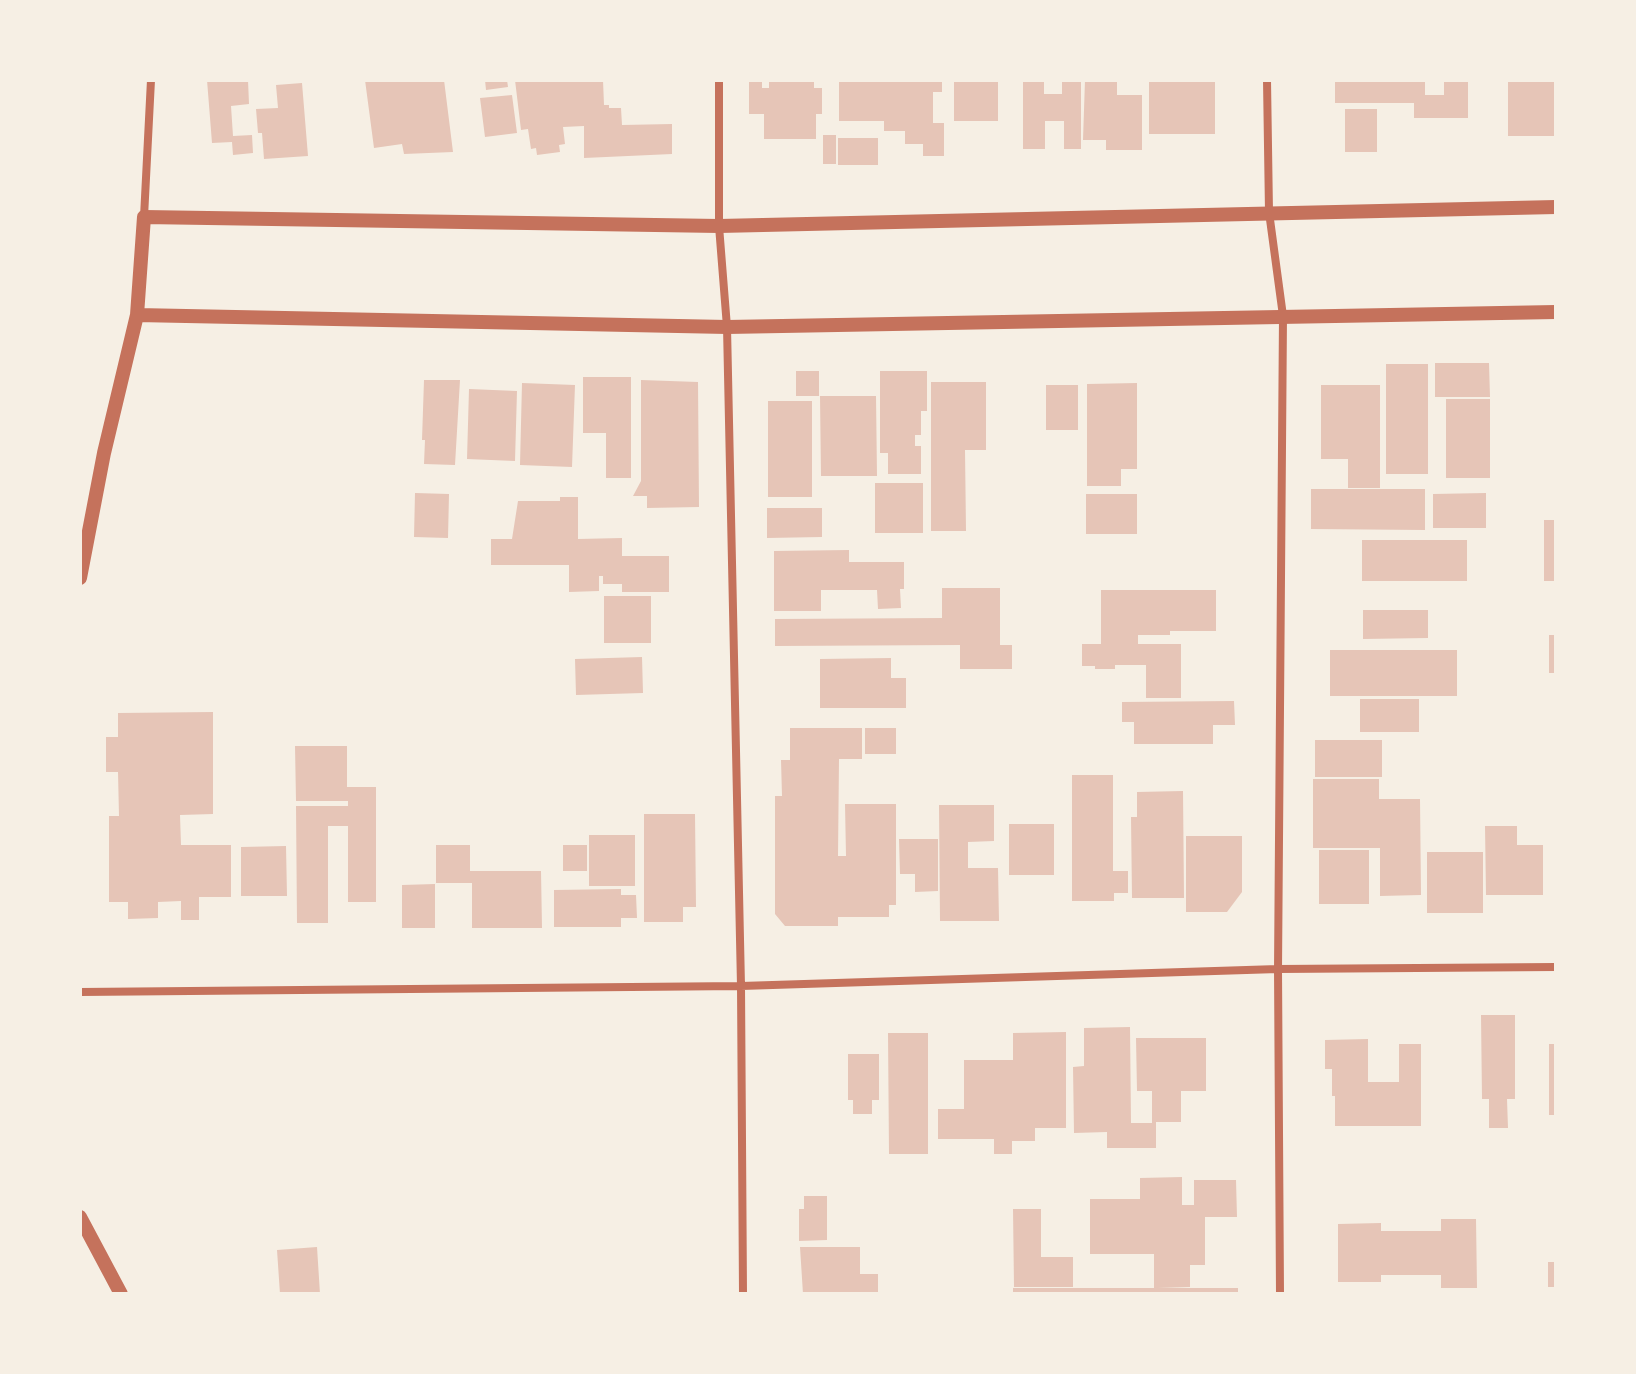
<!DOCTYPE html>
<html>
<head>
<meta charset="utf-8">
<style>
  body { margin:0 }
  #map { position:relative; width:1636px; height:1374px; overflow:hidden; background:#f6efe4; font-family:Karla,sans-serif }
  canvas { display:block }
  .frame { position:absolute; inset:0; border:82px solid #f6efe4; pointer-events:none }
</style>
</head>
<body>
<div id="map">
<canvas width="1636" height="1374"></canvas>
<div class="frame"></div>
</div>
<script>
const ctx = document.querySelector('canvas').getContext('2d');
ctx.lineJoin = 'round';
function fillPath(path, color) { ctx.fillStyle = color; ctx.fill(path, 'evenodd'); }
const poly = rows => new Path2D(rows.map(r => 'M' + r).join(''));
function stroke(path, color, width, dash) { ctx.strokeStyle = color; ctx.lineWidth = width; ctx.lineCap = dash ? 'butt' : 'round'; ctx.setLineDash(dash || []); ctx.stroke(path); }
fillPath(poly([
  [207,80,248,80,249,104,231,106,233,136,252,135,253,153,233,155,232,142,212,143],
  [365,80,444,80,453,152,404,154,402,144,374,148],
  [485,80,507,80,508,87,486,90],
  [515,80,603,80,604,105,609,105,609,108,621,108,622,125,672,124,672,154,584,158,584,126,563,127,565,144,559,145,560,152,537,155,536,148,531,149,528,129,521,130],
  [749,80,762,80,762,88,769,88,769,80,814,80,814,88,822,88,822,114,816,114,816,139,764,139,764,114,749,114],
  [839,80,942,80,942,92,933,92,933,123,944,123,944,156,923,156,923,144,905,144,905,131,884,131,884,121,839,121],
  [954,80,998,80,998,121,954,121],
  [1023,80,1044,80,1044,94,1062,94,1062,80,1081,80,1081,149,1064,149,1064,121,1045,121,1045,149,1023,149],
  [1085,80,1117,80,1117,95,1142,95,1142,150,1106,150,1106,140,1083,140],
  [1149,80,1215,80,1215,134,1149,134],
  [1335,80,1425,80,1425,95,1444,95,1444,80,1468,80,1468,118,1414,118,1414,103,1335,103],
  [1508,80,1555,80,1555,136,1508,136],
  [302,83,308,156,264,159,262,133,258,133,256,109,278,108,276,85],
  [512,95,517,133,485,137,480,98],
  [1345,109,1377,109,1377,152,1345,152],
  [823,135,836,135,836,164,823,164],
  [838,138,878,138,878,165,838,165],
  [1435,363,1489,363,1490,397,1435,397],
  [1386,364,1428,364,1428,474,1386,474],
  [796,371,819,371,819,396,796,396],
  [880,371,927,371,927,411,921,411,921,435,915,435,915,446,921,446,921,474,888,474,888,453,880,453],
  [583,377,631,377,631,478,606,478,606,433,583,433],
  [424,380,460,380,455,465,424,464,425,440,422,440],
  [641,380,698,382,699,507,647,508,647,496,633,496,641,481],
  [931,382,986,382,986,450,965,450,966,531,931,531],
  [522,383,575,385,572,467,520,465],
  [1137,383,1137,469,1121,469,1121,486,1087,486,1087,384],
  [1046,385,1078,385,1078,430,1046,430],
  [1321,385,1380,385,1380,488,1348,488,1348,459,1321,459],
  [469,389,517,391,515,461,467,459],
  [820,396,876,396,877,476,821,476],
  [1446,399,1490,399,1490,478,1446,478],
  [768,401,812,401,812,497,768,497],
  [875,483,923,483,923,533,875,533],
  [1311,489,1425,489,1425,530,1311,529],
  [415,493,449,494,448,538,414,537],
  [1486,493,1486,528,1433,528,1433,494],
  [1086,494,1137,494,1137,534,1086,534],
  [560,497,578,497,578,539,622,538,622,556,669,556,669,592,622,592,622,584,603,584,603,576,599,576,599,591,569,592,569,565,491,565,491,539,512,539,518,501,560,501],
  [767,508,822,508,822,537,767,538],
  [1544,520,1556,520,1556,581,1544,581],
  [1362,540,1467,540,1467,581,1362,581],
  [849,550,849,562,904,562,904,589,900,589,901,608,878,609,877,590,821,590,821,611,774,611,774,551],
  [942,588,1000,588,1000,645,1012,645,1012,669,960,669,960,645,775,646,775,619,942,618],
  [1101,590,1216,590,1216,631,1170,631,1170,635,1138,635,1138,644,1181,644,1181,698,1146,698,1146,665,1115,665,1115,669,1095,669,1095,666,1082,666,1082,644,1101,644],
  [604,596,651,596,651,643,604,643],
  [1363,610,1428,610,1428,638,1363,639],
  [1549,635,1556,635,1556,673,1549,673],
  [1330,650,1457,650,1457,696,1330,696],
  [642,657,643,693,576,695,575,659],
  [891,658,891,678,906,678,906,708,820,708,820,659],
  [1360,699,1419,699,1419,732,1360,732],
  [1234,701,1235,725,1213,725,1213,744,1134,744,1134,722,1122,722,1122,702],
  [213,712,213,814,180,815,181,845,231,845,231,897,199,897,199,920,181,920,181,901,158,902,158,918,128,919,128,902,109,902,109,816,119,816,118,772,106,772,106,737,118,737,118,713],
  [790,728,862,728,862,759,839,759,838,856,846,856,845,804,896,804,896,905,889,905,889,917,838,917,838,926,785,926,775,914,775,796,782,796,781,760,790,760],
  [865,728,896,728,896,754,865,754],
  [1315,740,1382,740,1382,777,1315,777],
  [295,746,347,746,347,787,376,787,376,902,348,902,348,826,328,826,328,923,297,923,296,806,348,806,348,801,296,801],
  [1072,775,1113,775,1113,871,1128,871,1128,893,1114,893,1114,901,1072,901],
  [1313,779,1379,779,1379,799,1420,799,1421,895,1380,896,1380,848,1313,848],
  [1183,791,1184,898,1132,898,1131,817,1137,817,1137,792],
  [939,805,994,805,994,841,968,842,968,868,998,868,999,921,940,921],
  [644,814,695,814,696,907,683,907,683,922,644,922],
  [1009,824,1054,824,1054,875,1009,875],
  [1485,826,1517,826,1517,845,1543,845,1543,895,1486,895],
  [589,835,635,835,635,886,589,886],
  [1186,836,1242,836,1242,892,1227,912,1186,912],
  [899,839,938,839,938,891,915,892,915,874,900,874],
  [436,845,470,845,470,871,541,871,542,928,472,928,472,883,436,883],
  [563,845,587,845,587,871,563,871],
  [286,846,287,896,241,896,241,847],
  [1319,850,1369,850,1369,904,1319,904],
  [1427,852,1483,852,1483,913,1427,913],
  [435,884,435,928,402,928,402,885],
  [621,889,621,895,636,895,637,918,621,918,621,927,554,927,554,890],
  [1481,1015,1515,1015,1515,1099,1507,1099,1508,1128,1489,1128,1489,1099,1482,1099],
  [1130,1027,1131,1123,1152,1123,1152,1091,1137,1091,1136,1038,1206,1038,1206,1091,1181,1091,1181,1122,1156,1122,1156,1148,1107,1148,1107,1132,1074,1133,1073,1067,1084,1066,1084,1028],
  [1066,1032,1066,1128,1035,1128,1035,1141,1012,1141,1012,1154,994,1154,994,1139,938,1139,938,1109,964,1109,964,1060,1013,1060,1013,1033],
  [888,1033,928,1033,928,1154,889,1154],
  [1368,1039,1368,1082,1399,1082,1399,1044,1421,1044,1421,1126,1335,1126,1335,1096,1332,1096,1332,1069,1325,1069,1325,1040],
  [1549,1044,1556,1044,1556,1115,1549,1115],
  [848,1054,879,1054,879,1100,872,1100,872,1114,853,1114,853,1100,848,1100],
  [1182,1177,1182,1205,1194,1205,1194,1180,1236,1180,1237,1217,1205,1217,1205,1265,1190,1265,1190,1287,1158,1288,1238,1288,1238,1294,1013,1294,1013,1288,1154,1288,1154,1254,1090,1254,1090,1199,1140,1199,1140,1178],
  [804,1196,827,1196,827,1240,799,1241,799,1209,804,1209],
  [1013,1209,1041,1209,1041,1257,1073,1257,1073,1287,1014,1287],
  [1441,1219,1476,1219,1477,1288,1441,1288,1441,1275,1381,1275,1381,1282,1338,1282,1338,1224,1381,1223,1381,1231,1441,1231],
  [317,1247,320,1294,280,1294,277,1250],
  [800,1247,860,1247,860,1274,878,1274,878,1294,803,1294],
  [1548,1262,1556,1262,1556,1287,1548,1287]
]), '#e6c5b7');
stroke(poly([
  [719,80,719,226,727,327,741,986,743,1294],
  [1267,80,1269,212,1283,316,1278,969,1280,1294],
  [144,217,151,80],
  [80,992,741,986,1278,969,1556,967]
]), '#c5725c', 8);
stroke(poly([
  [137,315,727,327,1556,312],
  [80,578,104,453,137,315,144,217,719,226,1556,207],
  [80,1217,121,1294]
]), '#c5725c', 14);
</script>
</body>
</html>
